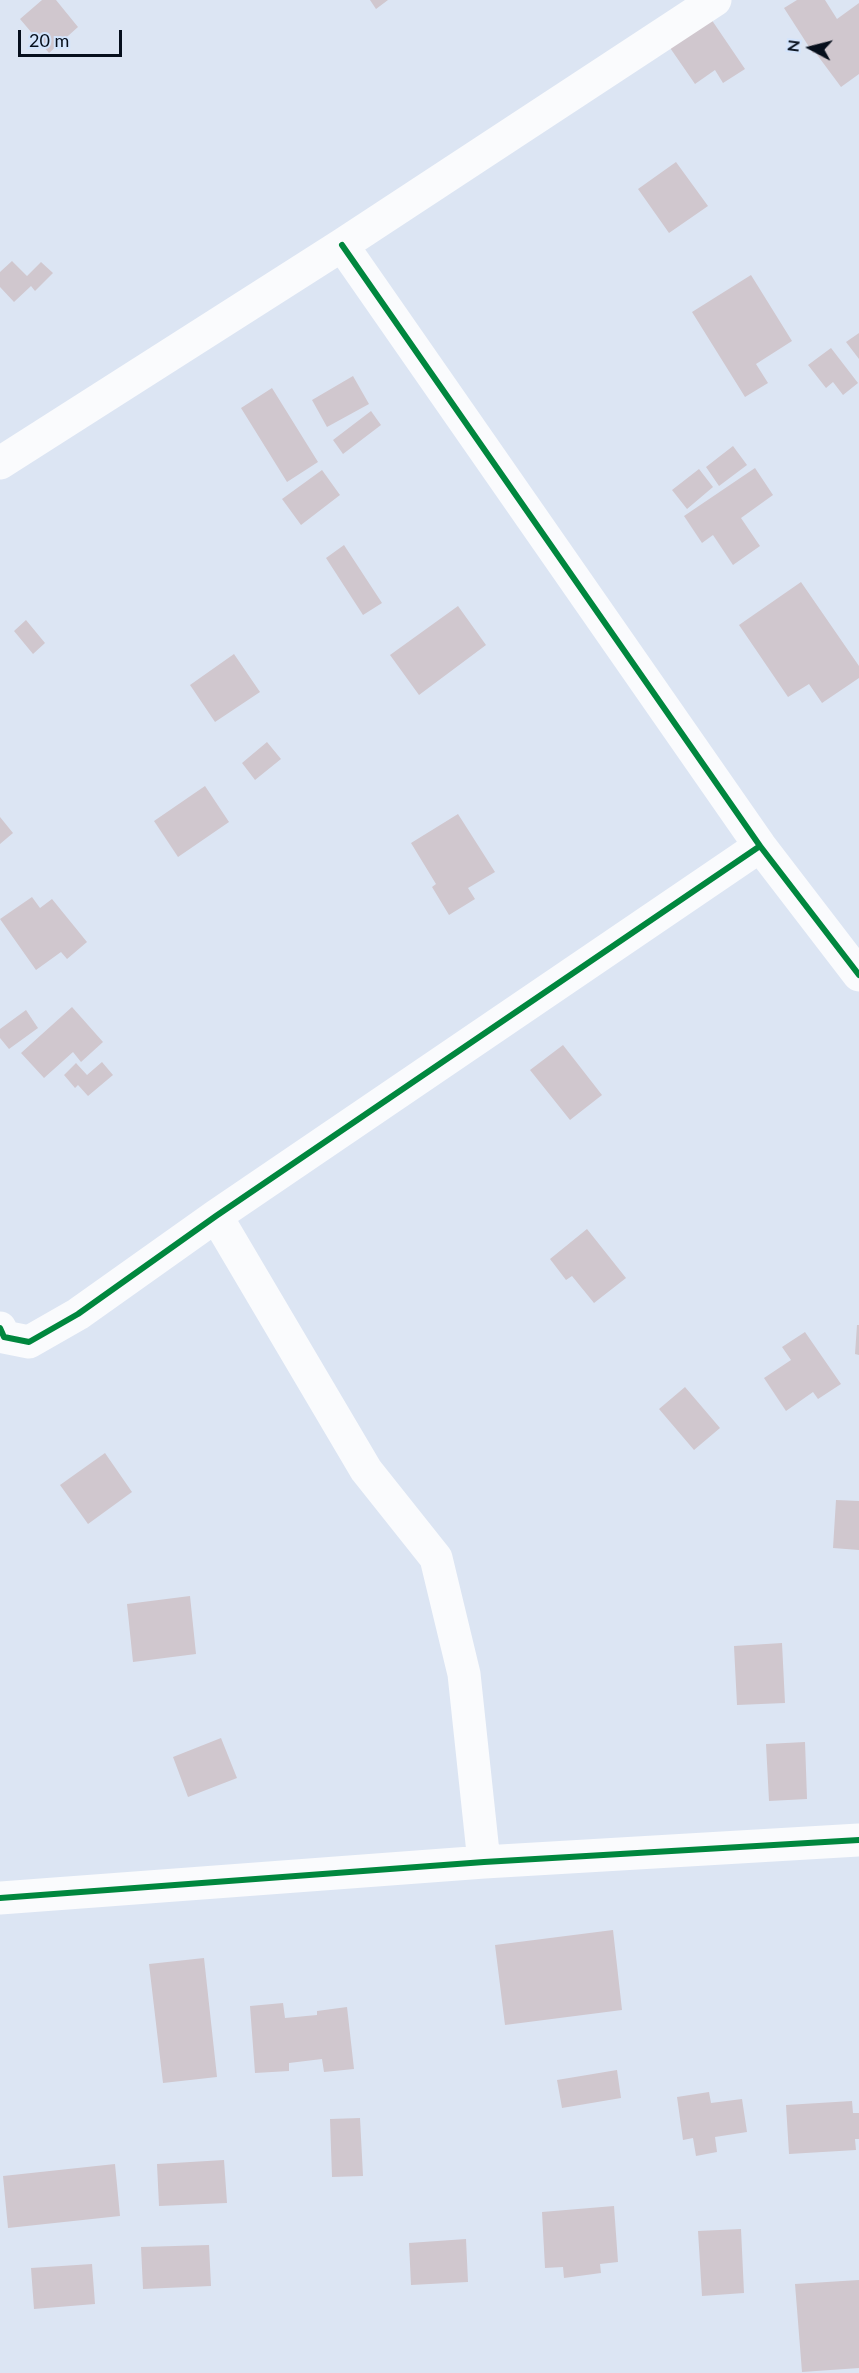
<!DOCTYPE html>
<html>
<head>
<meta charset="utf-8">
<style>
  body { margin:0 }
  #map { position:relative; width:859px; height:2373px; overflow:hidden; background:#dce5f3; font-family:Lato,sans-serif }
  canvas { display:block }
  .north { position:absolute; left:781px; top:18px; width:60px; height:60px; -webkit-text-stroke:4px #d3e4fc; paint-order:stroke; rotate:277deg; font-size:16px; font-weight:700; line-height:24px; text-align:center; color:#060f1c }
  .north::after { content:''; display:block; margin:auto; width:21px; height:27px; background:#060f1c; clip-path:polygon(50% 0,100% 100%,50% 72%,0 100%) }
  .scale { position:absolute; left:18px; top:30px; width:104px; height:27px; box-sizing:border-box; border:3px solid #060f1c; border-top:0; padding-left:8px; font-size:18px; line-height:21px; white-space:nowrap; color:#060f1c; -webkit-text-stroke:4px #d3e4fc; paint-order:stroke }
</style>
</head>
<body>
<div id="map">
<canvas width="859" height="2373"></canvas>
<div class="north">N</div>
<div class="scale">20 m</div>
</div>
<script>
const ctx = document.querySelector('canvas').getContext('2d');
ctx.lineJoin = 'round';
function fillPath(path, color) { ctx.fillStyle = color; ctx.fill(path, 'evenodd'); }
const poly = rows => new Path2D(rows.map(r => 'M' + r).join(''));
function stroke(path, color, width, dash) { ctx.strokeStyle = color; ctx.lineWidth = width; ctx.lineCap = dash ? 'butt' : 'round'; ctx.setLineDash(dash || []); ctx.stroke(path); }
fillPath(poly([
  [42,0,56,0,78,27,49,53,20,19],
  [370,0,388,0,376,9],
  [797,0,825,0,837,19,859,3,859,74,841,87,815,52,813,53,784,8],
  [707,13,745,69,723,83,715,70,695,84,666,42],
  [676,162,708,206,669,233,638,189],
  [12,261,27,276,41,262,53,273,35,291,31,286,14,302,0,287,0,272],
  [751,275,792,341,756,364,768,383,745,397,692,312],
  [859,333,859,359,846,342],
  [831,348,858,383,843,395,833,382,826,388,808,365],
  [353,376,369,404,327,427,312,400],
  [272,388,318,462,287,482,241,408],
  [371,411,381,425,343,454,333,440],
  [733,446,747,465,719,486,706,467],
  [755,468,773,495,741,518,760,546,733,565,713,535,702,543,684,516],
  [699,469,713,487,687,509,672,490],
  [322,470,340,495,301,525,282,499],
  [344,545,382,603,363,615,326,558],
  [801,582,859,666,859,678,822,703,809,684,788,697,739,625],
  [458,606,486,645,419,695,390,655],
  [26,620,45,643,33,654,14,631],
  [234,654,260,692,215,722,190,685],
  [267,742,281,759,255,780,242,763],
  [205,786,229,822,178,857,154,821],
  [458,814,495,872,468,888,475,899,449,915,432,887,436,884,411,843],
  [0,817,13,833,0,844],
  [32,897,40,908,52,899,87,942,67,959,61,952,36,970,0,919],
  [72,1007,103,1042,81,1062,73,1052,44,1078,21,1053],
  [26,1010,38,1028,9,1049,0,1038,0,1029],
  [563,1045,602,1095,570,1120,530,1070],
  [102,1062,113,1075,88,1096,78,1085,75,1088,64,1075,76,1063,87,1075],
  [587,1229,626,1278,594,1303,572,1276,566,1280,550,1259],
  [857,1325,859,1325,859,1355,855,1354],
  [805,1332,841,1384,818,1399,813,1392,786,1411,764,1378,791,1360,782,1347],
  [685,1387,720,1428,694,1450,659,1409],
  [105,1453,132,1492,88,1524,60,1485],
  [836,1500,859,1501,859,1550,833,1548],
  [190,1596,196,1654,133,1662,127,1604],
  [782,1643,785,1703,737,1705,734,1646],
  [221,1738,237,1778,188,1797,173,1757],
  [805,1742,807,1799,769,1801,766,1744],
  [613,1930,622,2010,505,2025,495,1945],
  [204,1958,217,2077,163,2083,149,1964],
  [283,2003,285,2018,317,2015,317,2011,347,2007,354,2069,324,2072,322,2059,289,2063,289,2071,255,2073,250,2006],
  [617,2070,621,2098,562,2108,557,2080],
  [709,2092,711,2103,742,2099,747,2132,715,2137,717,2152,696,2156,693,2138,683,2140,677,2097],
  [852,2101,853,2113,859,2113,859,2139,855,2139,856,2150,789,2154,786,2105],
  [360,2118,363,2176,332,2177,330,2119],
  [224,2160,227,2203,159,2206,157,2164],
  [115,2164,120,2216,8,2228,3,2176],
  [614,2206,618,2262,600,2264,601,2273,564,2278,563,2267,545,2268,542,2212],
  [741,2229,744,2293,702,2296,698,2231],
  [466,2239,468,2282,411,2285,409,2243],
  [209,2245,211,2286,143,2289,141,2247],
  [92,2264,95,2304,34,2309,31,2268],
  [859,2280,859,2368,802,2372,795,2284]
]), '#d0c7ce');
stroke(poly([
  [342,245,760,846,859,975],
  [0,463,342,245,715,0],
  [216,1216,366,1470,436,1558,464,1674,484,1862],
  [0,1328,4,1337,29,1342,78,1314,216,1216,760,846],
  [0,1898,484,1862,859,1840]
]), '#fafbfd', 33);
stroke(poly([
  [342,245,760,846,859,975],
  [0,1328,4,1337,29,1342,78,1314,216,1216,760,846],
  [0,1898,484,1862,859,1840]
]), '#00873e', 6);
</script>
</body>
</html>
